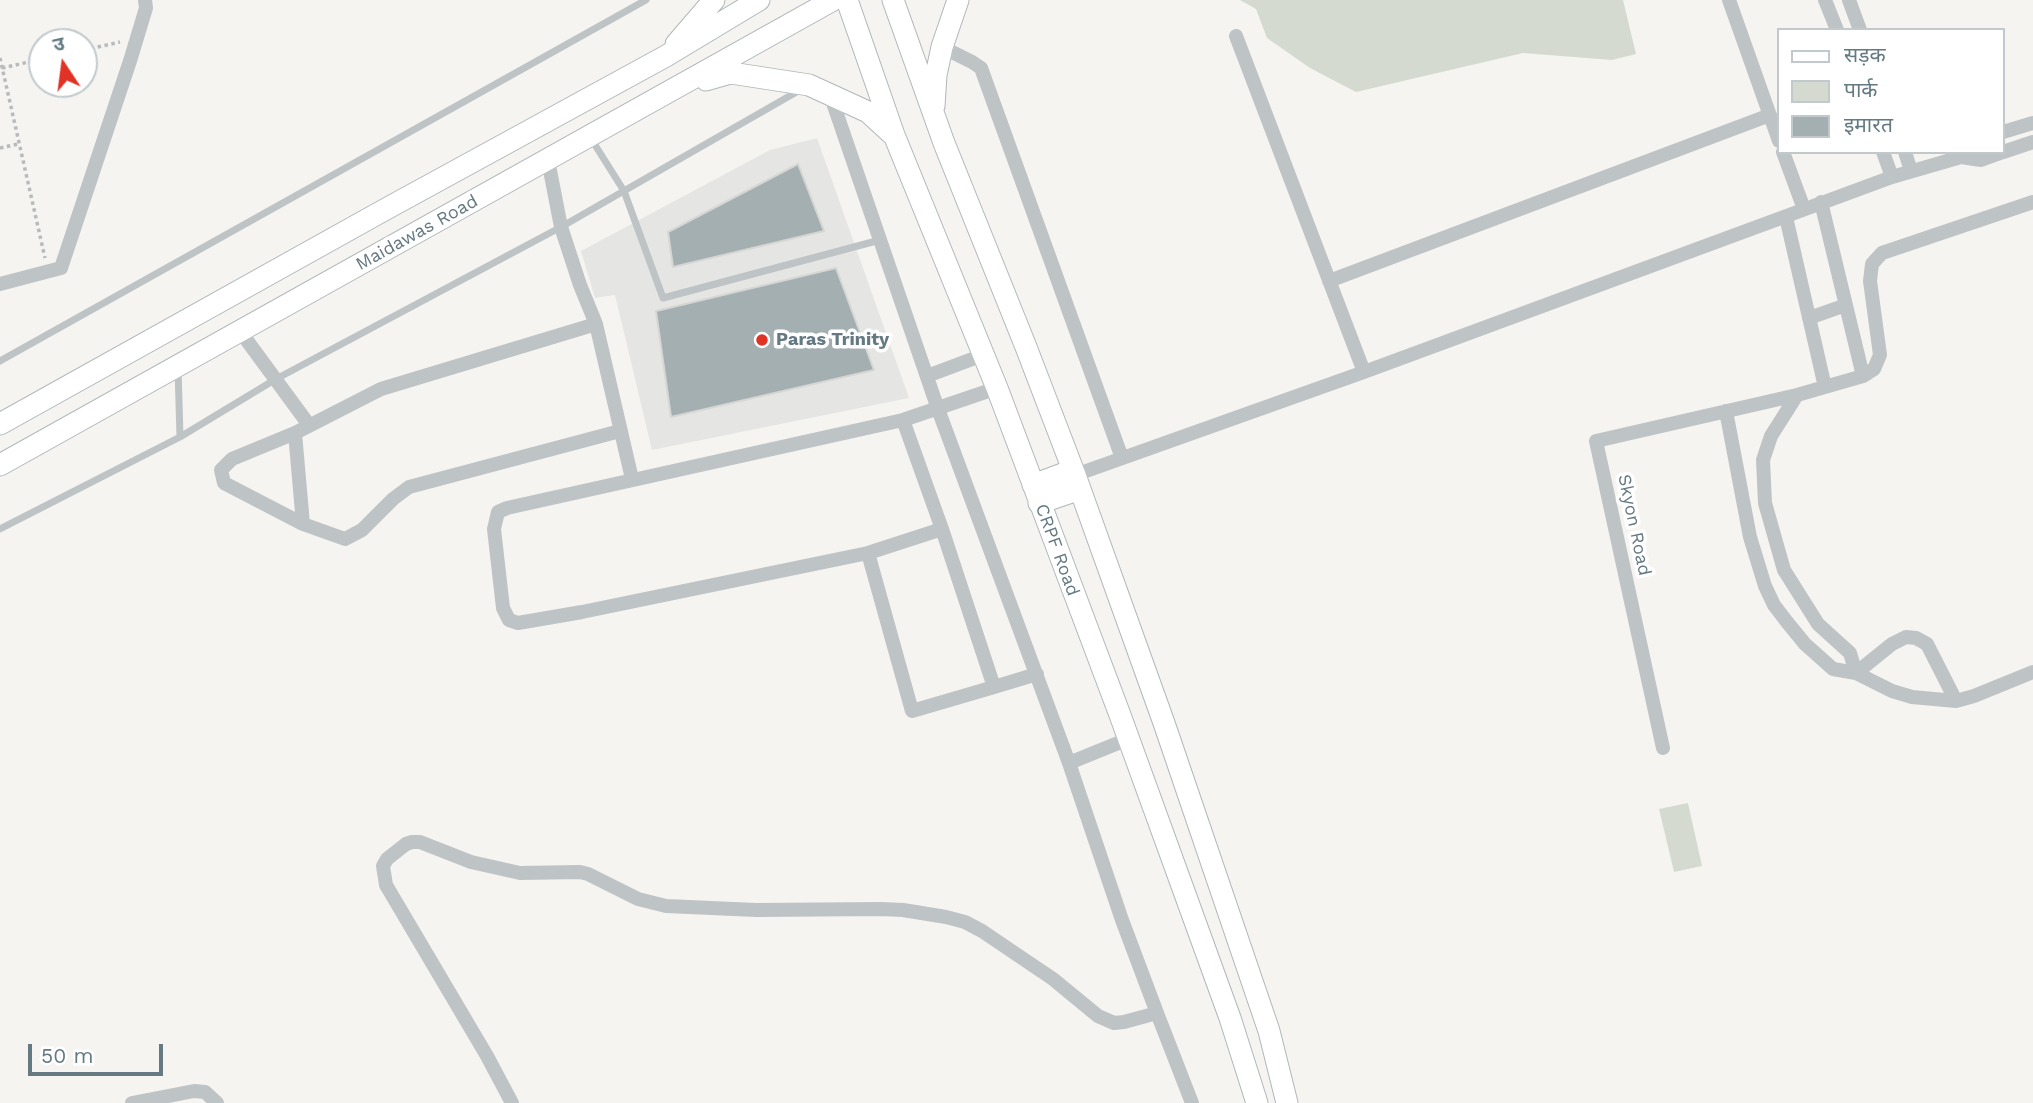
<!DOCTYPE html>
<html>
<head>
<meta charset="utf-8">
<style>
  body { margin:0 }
  #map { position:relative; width:2033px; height:1103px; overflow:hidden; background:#f5f4f1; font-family:"Work Sans","Noto Sans Devanagari",sans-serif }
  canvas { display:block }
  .legend { position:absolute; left:1777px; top:28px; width:228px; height:126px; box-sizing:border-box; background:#fff; border:2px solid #c1c9cd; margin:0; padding:9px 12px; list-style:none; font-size:21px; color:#647982 }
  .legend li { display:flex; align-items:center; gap:14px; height:35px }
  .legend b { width:35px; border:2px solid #c1c9cd }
  .north { position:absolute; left:28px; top:28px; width:70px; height:70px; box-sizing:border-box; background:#fff; border:2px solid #c1c9cd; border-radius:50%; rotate:347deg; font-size:19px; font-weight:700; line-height:28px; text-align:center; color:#647982 }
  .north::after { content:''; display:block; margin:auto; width:24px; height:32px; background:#e13325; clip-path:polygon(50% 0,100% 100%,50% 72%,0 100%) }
  .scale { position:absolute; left:28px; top:1044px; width:135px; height:32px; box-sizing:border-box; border:4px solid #647982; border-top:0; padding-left:9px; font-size:21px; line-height:24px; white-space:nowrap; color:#647982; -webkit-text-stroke:5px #fff; paint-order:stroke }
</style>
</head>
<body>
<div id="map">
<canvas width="2033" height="1103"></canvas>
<ul class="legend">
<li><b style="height:9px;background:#fff"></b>सड़क</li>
<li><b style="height:19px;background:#d5dad0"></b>पार्क</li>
<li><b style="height:19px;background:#a4afb2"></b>इमारत</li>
</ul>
<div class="north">उ</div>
<div class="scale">50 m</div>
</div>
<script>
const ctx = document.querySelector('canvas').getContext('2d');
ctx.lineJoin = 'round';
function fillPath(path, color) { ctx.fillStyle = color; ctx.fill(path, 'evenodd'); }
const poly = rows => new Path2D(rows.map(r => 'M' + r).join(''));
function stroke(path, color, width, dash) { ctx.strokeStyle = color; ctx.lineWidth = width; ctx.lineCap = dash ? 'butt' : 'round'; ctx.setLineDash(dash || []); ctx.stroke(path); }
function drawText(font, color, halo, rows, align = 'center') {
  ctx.font = font + ' "Work Sans",sans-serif'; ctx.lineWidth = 7; ctx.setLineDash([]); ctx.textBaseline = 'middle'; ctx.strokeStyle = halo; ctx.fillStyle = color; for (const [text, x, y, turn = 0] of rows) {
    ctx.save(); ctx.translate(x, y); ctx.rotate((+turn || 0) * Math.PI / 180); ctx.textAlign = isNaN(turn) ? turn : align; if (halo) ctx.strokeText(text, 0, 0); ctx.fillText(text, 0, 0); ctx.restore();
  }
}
fillPath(poly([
  [817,138,909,398,652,450,615,295,595,298,581,251,770,150]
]), '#e5e6e4');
fillPath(poly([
  [1240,0,1623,0,1636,54,1612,60,1523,53,1356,92,1310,68,1267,38,1256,9],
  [1688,803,1702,866,1674,872,1659,809]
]), '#d5dad0');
const building = poly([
  [798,164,824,231,673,267,668,232,798,164],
  [836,268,874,370,671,417,656,311,836,268]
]);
fillPath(building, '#a4afb2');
stroke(building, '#d6d6d4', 2);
const secondary = poly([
  [847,0,894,135,997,388,1120,715,1230,1018,1257,1103],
  [893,0,944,143,1026,347,1075,475,1164,723,1269,1031,1287,1103],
  [676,44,714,0],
  [706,80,731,73,809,85,868,112,892,134],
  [934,106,936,75,942,47,958,0],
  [0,424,386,209,666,56,759,0],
  [0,465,833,0],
  [1033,485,1073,470],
  [1039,503,1080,489]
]);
stroke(secondary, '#b0b7ba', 23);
stroke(poly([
  [84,50,120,42],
  [0,58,45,258],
  [2,68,42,59],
  [0,148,18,144]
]), '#b8bbbd', 3.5, [3.5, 3.5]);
stroke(poly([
  [590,137,624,191,663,298,880,240],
  [0,361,646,0],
  [178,368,180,437],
  [0,529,180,437,276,379,561,227,800,90]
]), '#bec3c5', 7);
stroke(poly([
  [1729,0,1779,141],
  [1825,0,1837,30],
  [1849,0,1860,30],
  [1236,36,1364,372],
  [942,47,972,62,981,68,1122,458],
  [830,94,938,409,1069,763],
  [2003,132,2033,123],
  [1783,152,1804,209],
  [1883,152,1892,177],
  [1905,152,1911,171],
  [2003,152,2033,142],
  [548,160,561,227,580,285,596,324,632,479],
  [1786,217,1825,387],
  [1329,281,1770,115],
  [0,284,61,268,130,61,146,8,145,0],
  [1809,318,1846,305],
  [240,331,309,425],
  [927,376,983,355],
  [1863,376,1874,369,1880,355,1870,281,1872,264,1882,253,2033,202],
  [1797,395,1771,436,1763,460,1765,503,1784,570,1818,624,1850,653,1856,673],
  [1726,411,1750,537,1765,586,1774,605,1787,622,1805,644,1833,669,1856,673,1892,691,1912,697,1956,701,1974,696,2033,672],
  [903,420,942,529,868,553,582,612,518,623,509,620,503,608,494,529,498,512,507,508,903,420,997,388],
  [295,433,232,459,221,470,224,483,303,524,345,539,362,530,393,499,409,487,620,431],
  [1075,475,1364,372,1892,177,1961,157,1981,160,2003,152],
  [303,524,295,433,381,389,596,324],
  [868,553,912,711,994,687,942,529],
  [1856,673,1892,644,1906,637,1916,638,1927,644,1956,701],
  [994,687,1037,674],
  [1663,748,1596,441,1797,395,1863,376,1821,202],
  [1157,1013,1192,1103],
  [132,1103,194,1091,205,1092,217,1103],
  [512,1103,487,1056,386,885,383,866,387,859,406,844,412,842,420,842,471,862,520,873,580,872,588,874,638,899,666,906,756,910,881,909,903,910,946,917,965,922,982,931,1053,979,1098,1016,1114,1023,1124,1022,1157,1013,1122,920,1069,763,1128,739]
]), '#bec3c5', 14);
stroke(secondary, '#fff', 21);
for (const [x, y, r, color] of [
  [762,340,7,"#e13325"]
]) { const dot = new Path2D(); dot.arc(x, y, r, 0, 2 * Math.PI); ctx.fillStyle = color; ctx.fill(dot); stroke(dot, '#fff', 2.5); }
drawText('18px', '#647982', '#fff', [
  ["Maidawas Road",417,233,-29],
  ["Skyon Road",1634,525,78],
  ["CRPF Road",1057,550,70]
]);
drawText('bold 18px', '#647982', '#fff', [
  ["Paras Trinity",776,340]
], 'left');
</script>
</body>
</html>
